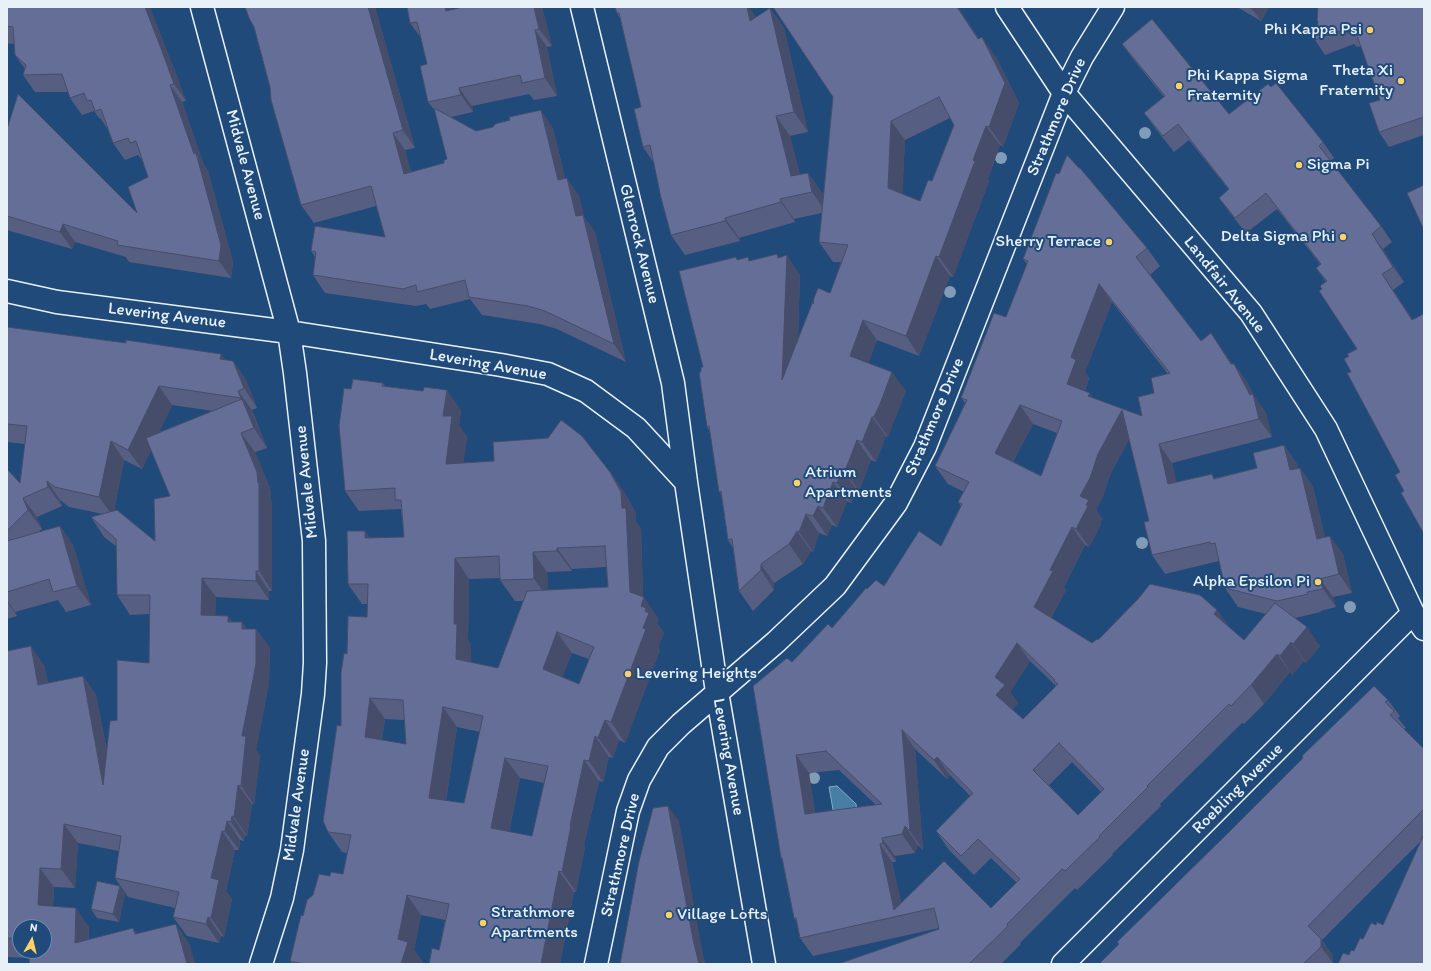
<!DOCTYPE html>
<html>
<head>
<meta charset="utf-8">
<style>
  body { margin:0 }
  #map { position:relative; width:1431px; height:971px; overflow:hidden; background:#1f4a7a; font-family:Itim,sans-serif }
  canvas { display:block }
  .frame { position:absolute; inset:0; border:8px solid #e8f1f8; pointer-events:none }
  .north { position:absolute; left:12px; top:919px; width:40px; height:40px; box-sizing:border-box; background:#1f4a7a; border:1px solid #6f8dac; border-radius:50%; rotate:8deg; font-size:11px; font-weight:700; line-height:16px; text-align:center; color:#e8f1f8 }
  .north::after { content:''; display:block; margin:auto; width:14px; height:18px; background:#ffd166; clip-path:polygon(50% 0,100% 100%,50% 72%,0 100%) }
</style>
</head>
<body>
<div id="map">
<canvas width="1431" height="971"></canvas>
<div class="frame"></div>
<div class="north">N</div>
</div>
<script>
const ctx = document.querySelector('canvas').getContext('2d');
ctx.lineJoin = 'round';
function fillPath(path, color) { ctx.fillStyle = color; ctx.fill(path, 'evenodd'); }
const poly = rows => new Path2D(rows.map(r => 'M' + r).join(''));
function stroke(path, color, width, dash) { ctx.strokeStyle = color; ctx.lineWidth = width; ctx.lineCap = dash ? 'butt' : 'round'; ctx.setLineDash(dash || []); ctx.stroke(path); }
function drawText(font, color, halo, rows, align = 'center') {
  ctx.font = font + ' Itim,sans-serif'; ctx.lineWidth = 4; ctx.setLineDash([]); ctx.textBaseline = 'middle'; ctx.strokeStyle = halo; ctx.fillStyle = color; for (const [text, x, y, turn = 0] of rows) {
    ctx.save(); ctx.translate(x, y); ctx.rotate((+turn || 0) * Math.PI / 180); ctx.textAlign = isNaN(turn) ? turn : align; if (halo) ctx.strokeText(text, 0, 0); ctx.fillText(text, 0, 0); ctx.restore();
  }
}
const water = poly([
  [837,786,856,804,857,812,834,815,829,787,837,786]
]);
fillPath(water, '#477ea4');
stroke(water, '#87acc6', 1);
const minor = poly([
  [202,7,289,332,295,373,314,541,315,663,313,694,292,850,282,898,261,964],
  [582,7,673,383,686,482],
  [1007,7,1064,93,1251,313,1326,429,1413,613,1424,629],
  [7,291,57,302,289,332,501,365,548,374,586,391,636,428,686,482,717,692,764,964],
  [596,964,628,811,639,780,658,747,681,724,776,642,835,586,896,503,925,447,1064,93,1082,57,1113,7],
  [1063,964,1413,613]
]);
stroke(minor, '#e8f1f8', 25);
stroke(minor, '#1f4a7a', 22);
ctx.fillStyle = '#819cb6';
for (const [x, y] of [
  [1145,133],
  [1001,158],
  [950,292],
  [1142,543],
  [1350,607],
  [814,778]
]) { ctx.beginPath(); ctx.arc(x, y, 6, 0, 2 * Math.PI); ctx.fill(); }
fillPath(poly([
  [7,7,174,68,186,101,182,102,204,165,208,171,233,262,231,278,129,262,126,257,75,242,72,249,7,230,7,129,137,213,148,177,142,160,138,155,125,160,113,143,107,128,100,118,99,118,94,111,82,115,70,98,68,92,35,92,23,75,25,69,15,55,14,44,7,43],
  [375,7,415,148,405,150,411,172,444,163,447,159,435,111,428,102,427,64,421,38,410,23,454,9,542,7,552,46,547,47,557,96,534,100,529,94,472,106,473,112,451,117,476,131,553,128,565,178,579,196,584,217,595,232,626,362,557,329,540,324,482,315,470,299,430,309,426,304,416,306,325,293,313,275,315,257,311,251,385,237,376,206,314,223,301,205,254,27],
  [615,7,756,17,770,8,784,28,808,132,790,136,800,175,808,173,822,193,823,199,833,97,773,7,958,7,979,39,996,57,1019,103,1003,147,1000,145,988,179,989,181,953,277,950,276,919,356,877,340,868,363,906,391,893,423,888,437,886,436,876,462,871,460,859,491,857,490,851,503,847,501,837,527,832,525,827,536,819,533,813,552,811,551,803,564,774,583,774,590,753,611,739,591,733,548,728,540,721,494,719,492,710,431,707,427,701,372,738,260,751,261,779,257,800,275,798,339,814,303,830,293,841,262,833,262,819,242,822,213,794,219,795,222,739,238,740,241,685,255,671,235,654,163,643,147,641,107,620,18,617,13],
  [950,118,954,125,932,181,920,201,902,194,905,140],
  [1237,7,1269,7,1261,21],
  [1424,7,1424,135,1389,147,1379,132,1380,100,1361,46,1357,47,1354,44,1325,55,1315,40,1318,22],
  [1122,44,1229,114,1323,142,1334,158,1330,161,1381,226,1392,242,1383,249,1404,282,1393,290,1413,320,1404,491,1400,472,1351,372,1349,356,1357,349,1322,289,1326,282,1316,268,1320,264,1277,209,1246,233,1230,213,1219,198,1229,190,1189,140,1174,152,1155,128,1144,113,1164,97,1133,59],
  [1147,248,1160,266,1150,275,1201,341,1211,333,1232,364,1234,364,1247,382,1254,396,1266,413,1272,437,1172,463,1176,482,1215,478,1257,468,1284,445,1297,464,1298,468,1300,468,1313,487,1325,537,1343,554,1352,593,1333,597,1336,607,1320,611,1321,612,1295,618,1320,646,1306,663,1304,661,1292,675,1290,672,1264,704,1244,724,1242,723,1160,804,1161,806,1112,854,1113,855,1077,890,1075,888,1020,943,1021,944,1001,964,838,964,939,929,939,928,813,956,800,938,796,921,794,918,783,861,781,858,792,662,832,628,867,589,884,586,941,546,961,506,958,502,964,492,948,484,935,466,965,403,961,398,1006,317,1027,264,1023,259],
  [1112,302,1168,374,1154,393,1142,416,1093,398,1085,391,1089,378,1085,372],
  [1033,424,1057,433,1041,476,1013,462],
  [1129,439,1149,521,1152,555,1165,574,1219,561,1225,588,1238,607,1266,614,1244,640,1229,627,1217,610,1098,640,1092,643,1051,618,1066,590,1064,587,1085,545,1089,547,1101,524,1100,523,1102,519,1096,510,1103,496,1111,473],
  [1030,661,1056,686,1023,719,1012,710,1018,703,1010,692],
  [915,749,947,779,950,775,970,796,936,831,949,850,974,875,991,858,1017,883,991,908,901,903,892,862,896,862,895,856,915,853,918,845,923,850],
  [1072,762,1101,792,1078,815,1049,785],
  [839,770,876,805,815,813,809,773],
  [7,327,126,343,221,354,225,360,233,361,246,380,257,408,252,410,267,448,255,452,271,491,271,500,272,502,272,591,269,591,269,600,216,597,215,616,228,616,232,622,242,622,247,629,256,629,270,648,269,683,256,750,260,755,254,805,252,804,247,836,245,835,244,841,240,840,239,850,235,850,226,891,232,899,224,937,221,936,219,943,187,936,173,917,175,908,128,897,115,878,119,851,78,843,75,888,54,887,53,906,89,927,89,940,137,934,189,943,195,964,29,964,29,958,7,957,7,651,44,665,48,683,83,676,96,695,107,751,117,720,149,663,149,614,130,615,117,595,117,547,104,537,91,517,103,514,69,507,60,500,62,506,37,517,42,529,38,532,60,526,73,545,91,605,66,612,58,600,15,612,17,616,7,619,7,469,20,483,25,444,7,442],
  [172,405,213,411,159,432],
  [151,450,170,496,155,541,114,511,124,460,142,469],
  [20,927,44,951,20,951],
  [383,383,385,386,461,410,459,426,467,437,463,463,610,472,624,492,636,513,636,522,641,529,643,597,658,618,657,623,664,633,658,647,660,650,625,743,619,740,613,758,609,757,603,782,599,781,584,845,585,847,576,892,574,892,560,964,439,950,440,946,445,920,421,915,414,950,423,962,422,964,292,964,290,961,303,916,313,895,330,876,343,874,347,853,342,852,328,832,341,726,347,654,367,617,368,604,362,604,348,584,370,538,404,537,401,509,359,511,345,491,351,389],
  [606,567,608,587,548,590,547,572,572,571,572,569],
  [500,578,500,580,515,601,523,601,498,668,471,662,471,645,468,640,469,579],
  [572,653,589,659,579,684,562,677],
  [385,719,404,720,406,744,382,740],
  [457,727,480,732,464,803,446,801],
  [520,778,544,783,532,836,509,832],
  [1388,700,1400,716,1398,718,1406,728,1404,729,1424,749,1424,964,1349,955,1354,951,1363,939,1376,925,1383,925,1421,841,1322,940,1333,956,1333,963,1332,964,1099,964,1119,944,1117,942],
  [125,894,119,922,97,918,91,909]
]), '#565f82');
fillPath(poly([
  [145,7,150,7,174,68,186,101,174,84],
  [368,7,375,7,415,148,403,130],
  [445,7,453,7,458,29,446,11],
  [534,7,542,7,552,46,539,29],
  [747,7,749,7,760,23,750,21],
  [957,7,958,7,992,59,978,39],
  [1254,7,1269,7,1261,21,1252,9],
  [770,8,784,28,808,132,794,112],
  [535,30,547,47,557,96,545,78],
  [982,37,996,57,1019,103,1003,147,989,127],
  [170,85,182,102,204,165,208,171,233,262,231,278,219,261,194,154],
  [459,88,472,106,473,112,461,95],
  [541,110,553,128,570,198,558,180],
  [776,116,790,136,805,193,791,176],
  [891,121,905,140,902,208,888,188],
  [986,126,1000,145,988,179,989,181,953,277,939,257,973,160],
  [393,133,405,150,416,191,404,174],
  [808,173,822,193,826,212,812,192],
  [567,178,579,196,584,217,595,232,626,362,614,344,576,216],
  [780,199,794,219,795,222,781,202],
  [725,218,739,238,740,241,725,221],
  [63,224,75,242,72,249,60,232],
  [1372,234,1383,249,1404,282,1393,267],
  [777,254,786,267,787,255,800,275,796,399,782,380,778,258],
  [936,256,950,276,919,356,906,336],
  [1382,274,1393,290,1423,336,1412,320],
  [1099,284,1112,302,1085,372,1089,378,1080,403,1067,384,1071,357],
  [863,320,877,340,864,375,850,356],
  [1211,333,1242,378,1234,364,1247,382,1254,396,1266,413,1272,437,1259,419,1250,395,1231,364],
  [221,354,234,373,220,359],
  [233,361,246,380,257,408,244,388],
  [892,372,906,391,888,437,874,417],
  [159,386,172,405,142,469,128,450],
  [447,390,461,410,459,426,467,437,461,484,446,464,443,416],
  [238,391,252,410,254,417,241,398],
  [1090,393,1103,411,1088,396],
  [242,399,255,419,267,448,254,428],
  [1020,405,1033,424,1008,471,995,453],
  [1122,410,1135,429,1111,473,1103,496,1096,510,1102,519,1100,523,1101,524,1089,547,1076,529,1080,496,1098,454],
  [872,417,886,436,876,462,862,442],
  [241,433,255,452,271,491,271,500,272,502,272,591,259,571,258,483],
  [857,440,871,460,859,491,845,471],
  [111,441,124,460,113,516,99,497],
  [1159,444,1172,463,1181,503,1168,484],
  [1284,445,1297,464,1303,489,1290,470],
  [1300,468,1313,487,1330,557,1317,539],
  [843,470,857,490,851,503,837,483],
  [610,472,624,492,636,513,636,522,641,529,643,599,644,597,658,618,657,623,664,633,658,647,660,650,625,743,611,722,643,628,630,592],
  [47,481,60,500,62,506,48,487],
  [833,482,847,501,837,527,823,508],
  [23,498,37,517,42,529,28,510],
  [818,506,832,525,827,536,813,516],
  [806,514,819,533,813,552,799,532],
  [60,526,73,545,91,605,77,586],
  [1072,527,1085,545,1064,587,1066,590,1047,625,1034,607,1050,570],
  [365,531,379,551,365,538],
  [797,531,811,551,803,564,789,544],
  [1330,536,1343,554,1352,593,1339,574],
  [557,548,572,569,572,571,557,551],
  [533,552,547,572,549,599,534,579],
  [455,558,469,579,468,640,471,645,471,680,456,659,454,624],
  [761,564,774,583,774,590,761,570],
  [256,571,269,591,269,600,256,581],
  [202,578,216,597,215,635,201,615],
  [1320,579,1333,597,1336,607,1323,589],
  [7,600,15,612,17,616,7,602],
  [1217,610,1230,628,1214,614],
  [228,616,242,635,228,622],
  [242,622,256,641,242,629],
  [1307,627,1320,646,1306,663,1293,644],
  [256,629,270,648,269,683,256,750,260,755,254,805,241,786,242,736],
  [557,632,572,653,557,690,543,669],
  [1291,642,1304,661,1292,675,1280,656],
  [1017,643,1030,661,1010,692,1018,703,1009,714,996,695,995,677],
  [31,646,44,665,52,704,38,685],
  [1277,654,1290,672,1264,704,1251,685],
  [83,676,96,695,117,804,103,785],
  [370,698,385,719,379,758,365,737],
  [443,707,457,727,443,819,429,798],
  [605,720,619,740,613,758,598,738],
  [902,730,915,749,923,850,910,831],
  [595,736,609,757,603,782,589,761],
  [796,755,809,773,818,833,805,814],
  [937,757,950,775,947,779,934,760],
  [505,758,520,778,505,849,491,828],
  [584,760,599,781,584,845,585,847,576,892,562,872,570,826],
  [238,785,252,804,247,836,234,817],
  [668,806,679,821,703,955,706,964,699,964,693,939],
  [232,816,245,835,244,841,231,822],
  [227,821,240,840,239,850,225,831],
  [64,824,78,843,75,888,61,869],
  [905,826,918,845,915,853,902,834],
  [222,831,235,850,226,891,232,899,224,937,211,918,211,878],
  [882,838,895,856,896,862,883,843],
  [880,844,892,862,904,915,894,910],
  [40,868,54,887,52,925,38,905],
  [559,871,574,892,560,964,541,964],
  [120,886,125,894,119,922,113,914],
  [407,895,421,915,414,950,423,962,422,964,401,964,398,939],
  [76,908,89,927,88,963,75,943],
  [208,917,221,936,219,943,206,924],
  [176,924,189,943,195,964,187,964],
  [133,928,146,947,135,934],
  [1321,939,1333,956,1333,963,1321,947]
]), '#464d6a');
const building = poly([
  [7,7,145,7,162,51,174,84,170,85,194,154,196,153,221,245,219,261,117,245,118,241,63,224,60,232,7,216,7,129,18,94,137,213,128,187,148,177,136,141,130,143,128,138,113,143,101,109,95,111,91,100,87,101,84,93,70,98,62,74,23,75,26,65,15,55,13,27,7,26,7,7],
  [245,7,368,7,403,130,393,133,404,174,444,163,444,160,447,159,434,108,476,131,493,127,495,124,510,120,509,117,541,110,558,180,567,178,576,216,583,215,614,344,545,311,528,306,469,297,465,280,417,292,416,285,403,289,313,275,316,252,311,251,315,226,385,237,371,186,301,205,271,100,270,87,254,27,249,18,245,7],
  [407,7,445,7,446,11,463,7,534,7,539,29,535,30,545,78,522,83,520,75,459,88,461,95,428,102,420,66,427,64,417,22,410,23,407,7],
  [615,7,747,7,750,21,770,8,794,112,776,116,791,176,808,173,812,192,780,199,781,202,725,218,725,221,671,235,661,198,650,145,643,147,634,109,641,107,619,13,617,13,615,7],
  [773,7,957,7,978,39,982,37,1005,83,989,127,986,126,973,160,975,161,939,257,936,256,906,336,863,320,850,356,892,372,880,404,874,417,872,417,862,442,857,440,845,471,843,470,837,483,833,482,823,508,818,506,813,516,806,514,799,532,797,531,789,544,761,564,761,570,739,591,732,539,728,540,721,491,719,492,709,426,707,427,699,372,701,372,701,367,703,367,679,271,736,257,737,260,748,257,749,261,777,254,778,258,787,255,782,380,813,301,813,304,814,298,818,288,830,293,848,245,819,242,833,97,773,7],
  [939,97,954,125,932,181,928,180,920,201,888,188,891,121,939,97],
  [1248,7,1254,7,1252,9,1248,7],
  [1318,7,1424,7,1424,117,1379,132,1369,103,1380,100,1355,30,1347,33,1345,29,1315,40,1318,22,1317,20,1318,7],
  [1152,19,1229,114,1268,84,1271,87,1276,83,1323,142,1319,146,1381,226,1372,234,1393,267,1382,274,1412,320,1423,314,1424,316,1424,534,1401,493,1404,491,1395,475,1400,472,1347,373,1351,372,1344,359,1349,356,1347,354,1357,349,1319,291,1322,289,1320,286,1327,281,1316,268,1321,264,1266,193,1235,218,1219,198,1229,189,1178,124,1163,136,1144,113,1165,96,1122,44,1152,19],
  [1067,155,1079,168,1080,168,1147,248,1136,257,1201,341,1211,333,1231,364,1234,364,1250,395,1253,394,1259,419,1159,444,1168,484,1212,474,1214,479,1257,468,1253,453,1284,445,1290,470,1300,468,1317,539,1330,536,1339,574,1320,579,1323,589,1307,592,1308,594,1277,601,1225,588,1215,543,1210,544,1210,542,1152,555,1144,522,1149,521,1122,410,1098,454,1090,478,1080,496,1089,500,1086,505,1088,506,1076,529,1072,527,1050,570,1053,571,1034,607,1092,643,1097,639,1098,640,1138,599,1150,584,1200,595,1217,610,1214,614,1244,640,1275,603,1307,627,1293,644,1291,642,1280,656,1277,654,1251,685,1231,706,1229,704,1147,786,1148,787,1099,836,1100,837,1065,871,1062,869,1007,924,1008,926,969,964,838,964,939,929,934,908,800,938,796,918,794,918,782,858,781,858,753,686,787,658,792,662,828,624,832,628,866,588,867,589,876,580,884,586,919,531,941,546,962,504,958,502,969,482,935,466,967,400,961,398,994,313,1006,317,1028,261,1023,259,1056,173,1059,174,1067,155],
  [1099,284,1170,373,1151,378,1154,393,1138,397,1142,416,1088,396,1090,393,1067,384,1076,360,1071,357,1099,284],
  [1020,405,1062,421,1041,476,995,453,1020,405],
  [1017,643,1055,680,1054,681,1058,684,1023,719,996,695,1005,685,995,677,1017,643],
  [902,730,934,760,937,757,973,793,936,831,961,856,978,839,1020,879,991,908,944,861,894,910,880,844,883,843,882,838,902,834,905,826,910,831,902,730],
  [1059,743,1104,789,1078,815,1033,770,1059,743],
  [826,751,882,804,805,814,796,755,826,751],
  [1424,185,1424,230,1407,193,1424,185],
  [7,327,126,343,126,340,221,354,220,359,233,361,244,388,238,391,241,398,159,386,128,450,111,441,99,497,55,487,47,481,48,487,23,498,28,510,7,531,7,469,20,483,27,426,7,424,7,327],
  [353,379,383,383,382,386,423,391,424,387,447,390,443,416,452,416,446,464,494,461,493,442,548,438,561,420,582,436,610,472,621,492,622,508,626,508,630,592,644,597,641,606,646,608,645,611,649,613,643,628,646,629,611,722,605,720,598,738,595,736,589,761,584,760,570,826,571,826,562,872,559,871,541,964,429,964,432,948,439,950,440,946,449,904,407,895,398,939,408,942,401,964,304,964,290,961,301,915,303,916,307,900,313,895,319,874,330,876,331,872,343,874,351,835,328,832,323,821,337,725,341,726,341,673,344,653,347,654,348,616,367,617,368,584,348,584,347,531,365,531,365,538,404,537,401,500,395,500,395,488,345,491,339,426,344,388,351,389,353,379],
  [605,546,608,587,527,591,498,668,456,659,457,624,454,624,455,558,499,556,500,580,534,579,533,552,557,551,557,548,605,546],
  [557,632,594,647,579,684,543,669,557,632],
  [370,698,403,700,406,744,365,737,370,698],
  [443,707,483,716,464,803,429,798,443,707],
  [505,758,548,766,532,836,491,828,505,758],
  [242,399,254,428,241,433,257,472,258,483,259,483,259,571,256,571,256,581,202,578,201,615,228,616,228,622,242,622,242,629,256,629,256,664,242,736,246,736,241,786,238,785,234,817,232,816,231,822,227,821,225,831,222,831,211,878,219,880,211,918,208,917,206,924,173,917,179,892,115,878,121,836,64,824,61,869,40,868,38,905,76,908,75,943,133,928,135,934,176,924,187,964,29,964,30,951,44,951,44,927,20,927,20,939,7,938,7,651,31,646,38,685,83,676,103,785,110,721,117,720,117,660,149,663,150,595,117,595,116,539,91,517,117,510,155,541,154,499,170,496,146,438,242,399],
  [60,526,77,586,53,592,49,579,7,592,7,541,60,526],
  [1374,686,1388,700,1385,702,1394,711,1390,715,1424,749,1424,809,1308,926,1321,939,1321,947,1303,964,1099,964,1119,944,1117,942,1231,830,1303,758,1302,756,1374,686],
  [668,806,693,939,699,964,620,964,639,861,653,808,668,806],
  [1424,834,1424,964,1338,964,1343,953,1349,955,1351,950,1354,951,1360,938,1363,939,1371,923,1376,925,1377,922,1383,925,1424,834],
  [97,881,120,886,113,914,91,909,97,881]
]);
fillPath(building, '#646e97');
stroke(building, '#464d6a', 1);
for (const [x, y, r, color] of [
  [1370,30,4,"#ffd166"],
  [1401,81,4,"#ffd166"],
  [1179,86,4,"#ffd166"],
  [1299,165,4,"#ffd166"],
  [1343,237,4,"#ffd166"],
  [1109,242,4,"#ffd166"],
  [797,483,4,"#ffd166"],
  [1318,582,4,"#ffd166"],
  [628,674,4,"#ffd166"],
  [669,915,4,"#ffd166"],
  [483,923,4,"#ffd166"]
]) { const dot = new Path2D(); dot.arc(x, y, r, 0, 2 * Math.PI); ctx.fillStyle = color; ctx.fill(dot); stroke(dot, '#1f4a7a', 1.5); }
drawText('17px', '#e8f1f8', '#1f4a7a', [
  ["Phi Kappa Psi",1362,30,"right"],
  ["Theta Xi",1393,71,"right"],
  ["Fraternity",1393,91,"right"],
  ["Phi Kappa Sigma",1187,76],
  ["Fraternity",1187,96],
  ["Sigma Pi",1307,165],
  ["Delta Sigma Phi",1335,237,"right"],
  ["Sherry Terrace",1101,242,"right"],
  ["Atrium",805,473],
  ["Apartments",805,493],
  ["Alpha Epsilon Pi",1310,582,"right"],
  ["Levering Heights",636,674],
  ["Strathmore",491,913],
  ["Apartments",491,933],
  ["Village Lofts",677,915]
], 'left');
drawText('17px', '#e8f1f8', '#1f4a7a', [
  ["Strathmore Drive",1057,117,-67],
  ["Midvale Avenue",245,165,75],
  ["Glenrock Avenue",639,244,76],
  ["Landfair Avenue",1224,285,51],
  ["Levering Avenue",167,316,7],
  ["Levering Avenue",488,365,10],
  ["Strathmore Drive",935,417,-67],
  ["Midvale Avenue",307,482,-96],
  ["Levering Avenue",728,757,80],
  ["Roebling Avenue",1238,789,-45],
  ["Midvale Avenue",297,805,-82],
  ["Strathmore Drive",621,855,-77]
]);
</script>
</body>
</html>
